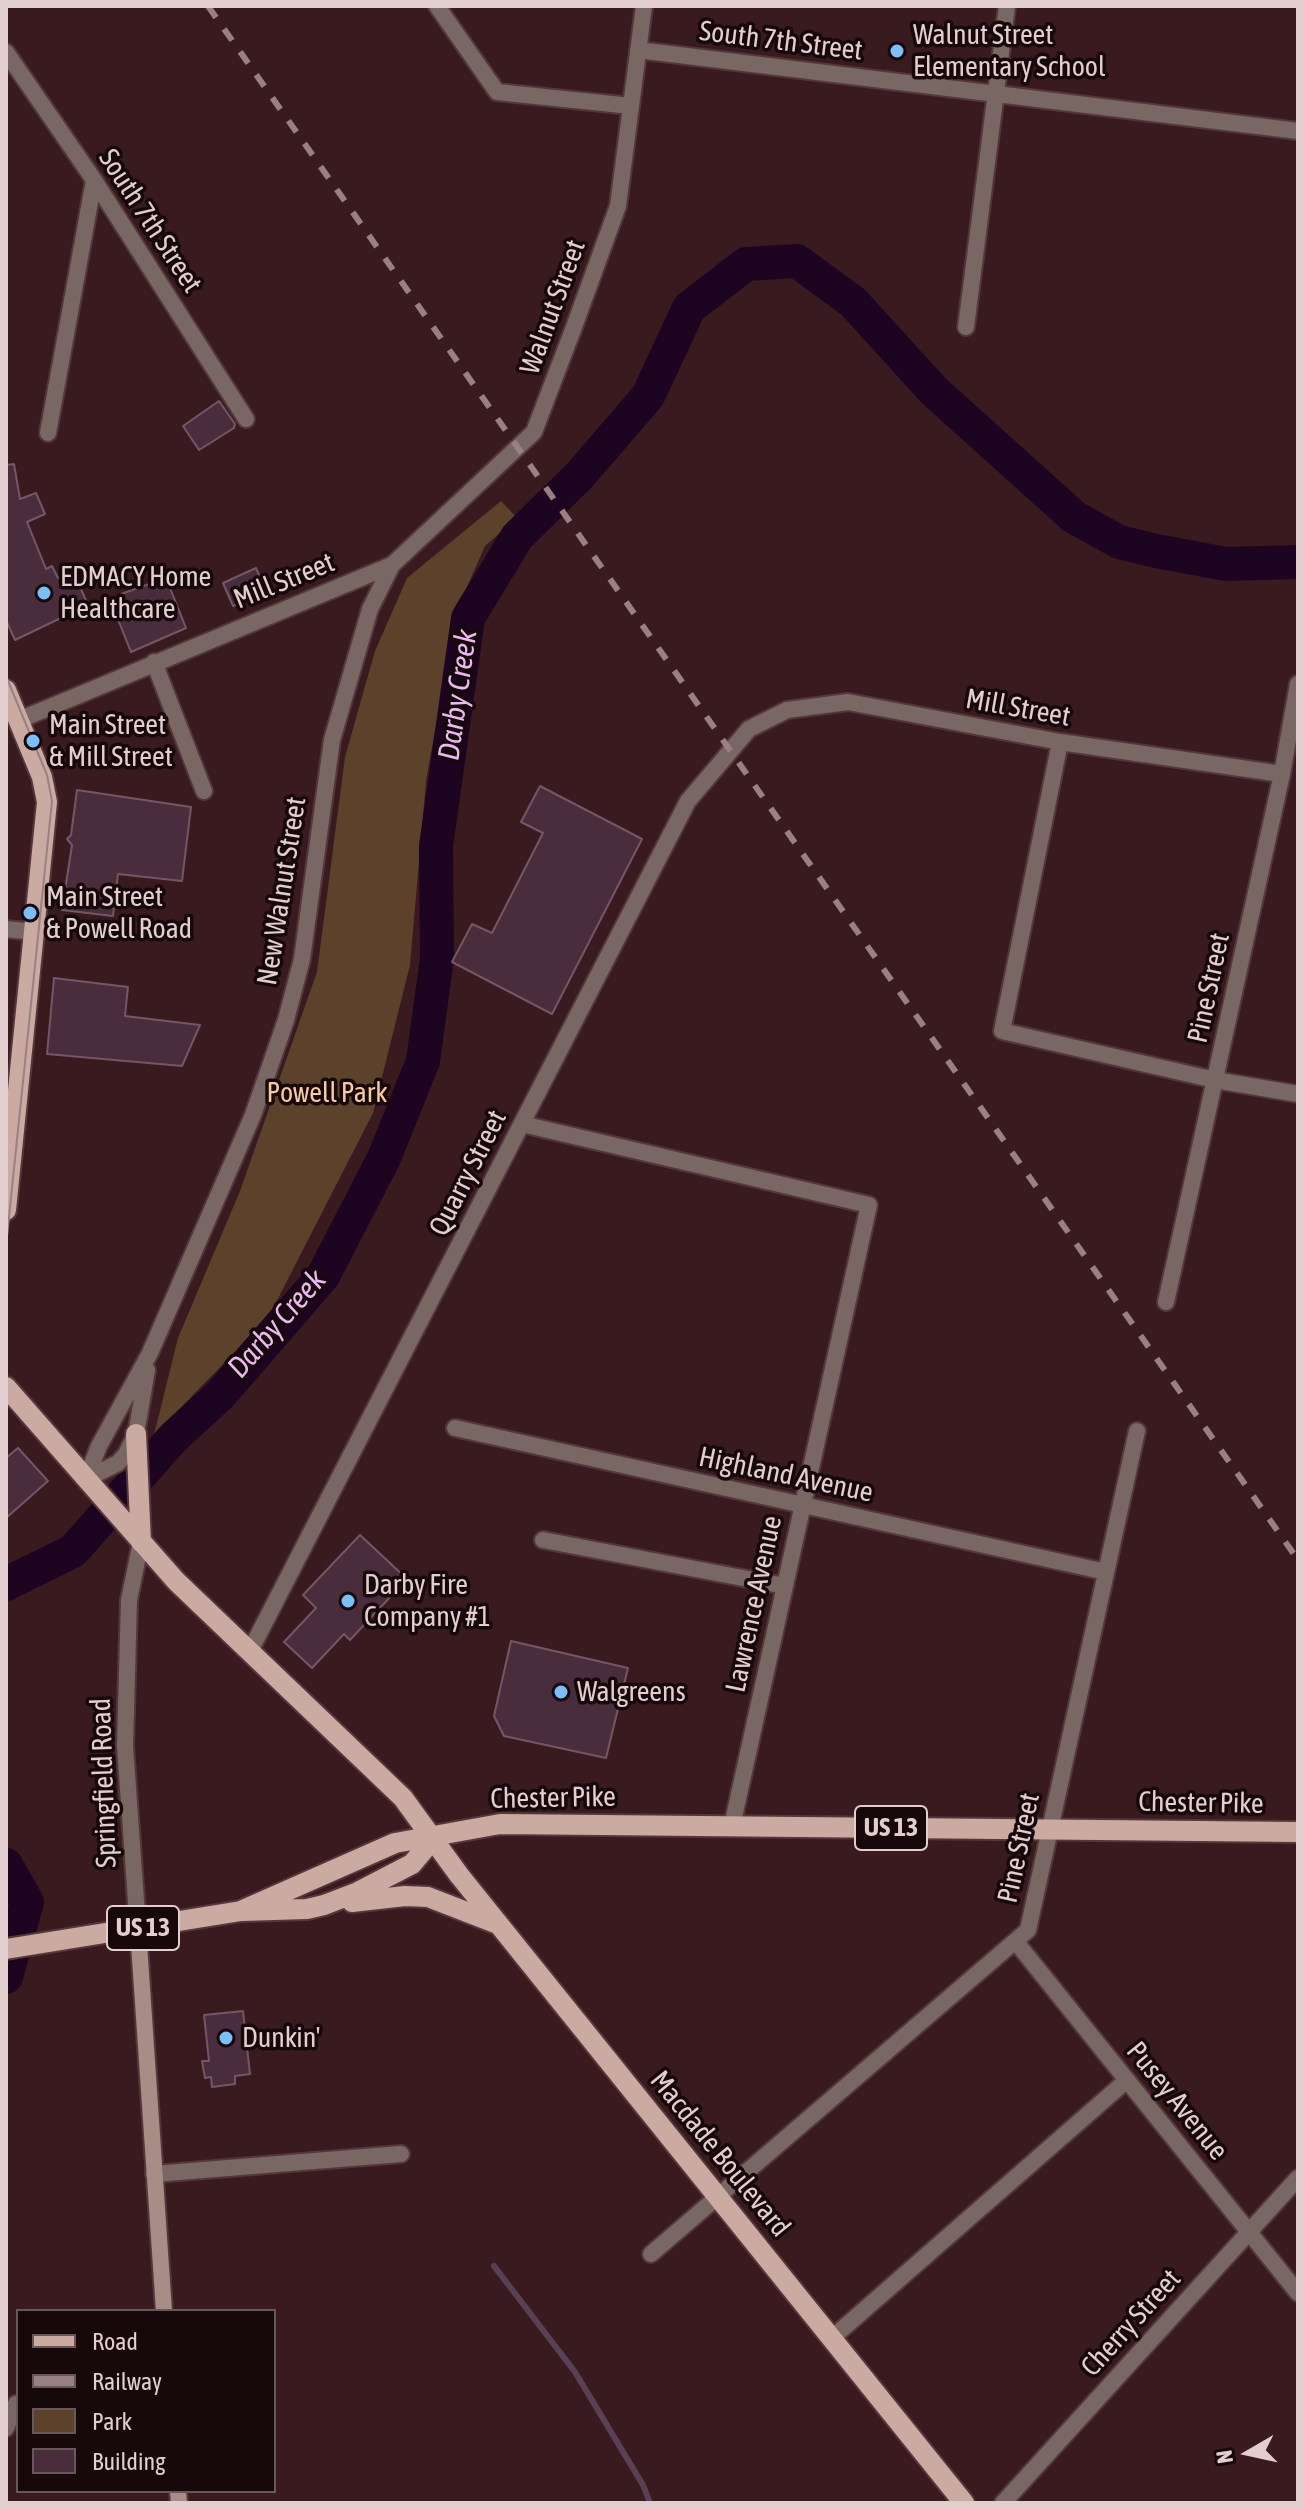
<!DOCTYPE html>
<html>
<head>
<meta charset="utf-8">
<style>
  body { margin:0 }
  #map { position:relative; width:1304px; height:2509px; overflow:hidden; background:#391a1f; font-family:"Asap Condensed",sans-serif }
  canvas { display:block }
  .frame { position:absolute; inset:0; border:8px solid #e3cecf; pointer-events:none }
  .legend { position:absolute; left:16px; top:2309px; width:260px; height:184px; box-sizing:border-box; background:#17090b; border:2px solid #695859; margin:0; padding:10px 14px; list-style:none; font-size:24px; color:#e3cecf }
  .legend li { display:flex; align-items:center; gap:16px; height:40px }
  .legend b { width:40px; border:2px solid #695859 }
  .north { position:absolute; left:1208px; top:2413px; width:80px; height:80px; -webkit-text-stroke:6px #17090b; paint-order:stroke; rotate:261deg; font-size:22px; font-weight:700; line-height:32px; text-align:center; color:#e3cecf }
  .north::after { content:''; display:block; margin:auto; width:28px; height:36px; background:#e3cecf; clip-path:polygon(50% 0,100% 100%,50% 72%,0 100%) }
</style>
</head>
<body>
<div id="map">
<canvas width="1304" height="2509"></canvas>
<div class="frame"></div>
<ul class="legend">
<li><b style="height:10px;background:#cbaaa1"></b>Road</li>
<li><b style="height:10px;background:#998083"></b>Railway</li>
<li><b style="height:22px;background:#5d422b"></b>Park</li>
<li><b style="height:22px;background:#492d3c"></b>Building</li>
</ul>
<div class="north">N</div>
</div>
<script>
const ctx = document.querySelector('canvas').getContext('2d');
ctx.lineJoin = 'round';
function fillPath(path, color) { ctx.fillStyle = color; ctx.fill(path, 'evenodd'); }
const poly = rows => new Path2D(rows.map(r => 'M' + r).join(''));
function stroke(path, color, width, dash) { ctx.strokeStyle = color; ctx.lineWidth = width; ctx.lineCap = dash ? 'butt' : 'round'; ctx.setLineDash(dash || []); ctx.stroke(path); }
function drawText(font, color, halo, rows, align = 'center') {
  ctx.font = font + ' "Asap Condensed",sans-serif'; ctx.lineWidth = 7; ctx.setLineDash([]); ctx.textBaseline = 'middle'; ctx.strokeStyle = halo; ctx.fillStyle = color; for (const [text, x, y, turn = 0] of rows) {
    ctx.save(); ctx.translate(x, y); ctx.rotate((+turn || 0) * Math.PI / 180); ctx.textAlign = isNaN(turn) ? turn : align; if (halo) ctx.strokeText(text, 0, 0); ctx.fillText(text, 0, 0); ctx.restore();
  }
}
fillPath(poly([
  [501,501,517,518,485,546,456,612,426,781,410,965,373,1113,268,1318,154,1435,178,1338,240,1191,317,972,345,757,375,651,407,578]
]), '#5d422b');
stroke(poly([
  [494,2266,575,2372,643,2485,650,2503]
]), '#584155', 6);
stroke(poly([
  [6,1584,73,1551,173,1438,221,1394,323,1276,384,1158,423,1061,437,958,436,846,468,618,517,537,580,475,648,396,689,308,746,264,797,261,853,302,934,391,1074,517,1119,542,1156,551,1226,564,1298,562],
  [6,1865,27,1902,6,1977]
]), '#1d0521', 34);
const building = poly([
  [219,401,235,424,234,428,199,450,183,426,219,401],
  [14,464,20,499,36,493,45,514,27,522,46,569,52,566,58,578,73,571,88,605,15,640,6,620,6,465,14,464],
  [256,568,266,591,233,606,223,583,256,568],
  [166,578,186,628,131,652,111,602,123,598,121,594,166,578],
  [540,786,642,839,552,1014,452,962,472,924,492,933,543,833,521,822,540,786],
  [77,790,191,807,182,881,118,874,113,916,62,910,72,845,67,839,71,835,77,790],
  [54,978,128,987,125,1016,200,1025,182,1066,47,1054,54,978],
  [18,1448,48,1481,6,1518,6,1458,18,1448],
  [360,1535,407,1579,350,1640,344,1634,312,1668,284,1642,316,1608,303,1595,360,1535],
  [511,1641,628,1668,606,1758,504,1736,494,1716,511,1641],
  [243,2011,250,2074,235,2076,235,2084,212,2087,211,2077,205,2078,202,2061,209,2061,204,2015,243,2011]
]);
fillPath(building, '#492d3c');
stroke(building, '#765666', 2);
const minor = poly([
  [437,6,497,92,631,106],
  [638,50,1298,131],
  [6,52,94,180,246,419],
  [966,327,1007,6],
  [48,433,94,180],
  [154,662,204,791],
  [19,720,392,565],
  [1060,742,1002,1031,1215,1080,1298,1094],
  [6,929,34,932],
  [522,1124,869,1205,732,1826],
  [1166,1302,1282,774,1298,684],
  [455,1428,1106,1572],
  [86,1479,99,1446,150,1353,253,1115,286,1020,302,959,332,740,370,609,392,565,534,432,574,327,618,206,644,6],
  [86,1479,118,1463,126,1454,136,1434,147,1370],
  [543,1540,785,1586],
  [250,1651,688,801,749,729,787,710,848,702,1060,742,1282,774],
  [1016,1942,1298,2293],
  [154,2174,401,2154],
  [651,2254,1028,1930,1137,1431],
  [832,2338,1127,2080],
  [6,2428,16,2404],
  [1003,2503,1298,2178]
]);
const tertiary = poly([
  [138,1929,125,1746,129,1600,141,1542]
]);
const secondary = poly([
  [138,1929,164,2311],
  [178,2491,179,2503]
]);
const primary = poly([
  [6,690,42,777,47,802,6,1210],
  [6,1387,176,1581,403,1798,459,1875,964,2503],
  [136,1434,141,1542],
  [352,1902,405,1896,428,1897,495,1923],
  [241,1911,395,1843,500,1824,1298,1832],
  [6,1949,241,1911,307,1909,324,1905,358,1892,412,1864,433,1839]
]);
stroke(minor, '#54373b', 20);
stroke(tertiary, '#54373b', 20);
stroke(secondary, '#54373b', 20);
stroke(primary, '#54373b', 24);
stroke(minor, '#786763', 16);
stroke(tertiary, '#786763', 16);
stroke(secondary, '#a78d86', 16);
stroke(primary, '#cbaaa1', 20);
stroke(poly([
  [6,676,47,775,52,801,6,1246]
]), '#998083', 2);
stroke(poly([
  [208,6,1298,1560]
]), '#998083', 6, [14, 14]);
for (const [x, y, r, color] of [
  [897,51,8,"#7cbef9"],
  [44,593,8,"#7cbef9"],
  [33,741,8,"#7cbef9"],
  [30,913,8,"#7cbef9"],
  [348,1601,8,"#7cbef9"],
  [561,1692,8,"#7cbef9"],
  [226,2038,8,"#7cbef9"]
]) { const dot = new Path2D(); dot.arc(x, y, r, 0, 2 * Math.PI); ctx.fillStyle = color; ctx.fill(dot); stroke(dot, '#17090b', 3); }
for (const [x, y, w] of [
  [891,1828,72],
  [143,1928,72]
]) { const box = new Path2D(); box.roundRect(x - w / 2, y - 22, w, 44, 6); ctx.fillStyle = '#17090b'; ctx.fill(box); stroke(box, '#e3cecf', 2); }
drawText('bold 26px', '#e3cecf', null, [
  ["US 13",891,1828],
  ["US 13",143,1928]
]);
drawText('28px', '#e3cecf', '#17090b', [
  ["Walnut Street",913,35],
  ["Elementary School",913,67],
  ["EDMACY Home",60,577],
  ["Healthcare",60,609],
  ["Main Street",49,725],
  ["& Mill Street",49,757],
  ["Main Street",46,897],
  ["& Powell Road",46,929],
  ["Darby Fire",364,1585],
  ["Company #1",364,1617],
  ["Walgreens",577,1692],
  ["Dunkin'",242,2038]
], 'left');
drawText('28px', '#e3cecf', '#17090b', [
  ["South 7th Street",781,41,7],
  ["South 7th Street",150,221,57],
  ["Walnut Street",553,307,-70],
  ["Mill Street",284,581,-22],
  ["Mill Street",1018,708,10],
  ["New Walnut Street",282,891,-81],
  ["Pine Street",1209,988,-78],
  ["Quarry Street",468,1173,-63],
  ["Highland Avenue",786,1475,12],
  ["Lawrence Avenue",754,1604,-78],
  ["Springfield Road",104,1783,-92],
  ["Chester Pike",553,1798,-1],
  ["Chester Pike",1201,1803,1],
  ["Pine Street",1019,1848,-78],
  ["Pusey Avenue",1177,2101,51],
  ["Macdade Boulevard",720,2154,51],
  ["Cherry Street",1131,2323,-48]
]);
drawText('28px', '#f9caa2', '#17090b', [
  ["Powell Park",327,1093]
]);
drawText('italic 30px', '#eab9f2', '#17090b', [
  ["Darby Creek",458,695,-82],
  ["Darby Creek",277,1324,-49]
]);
</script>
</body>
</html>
